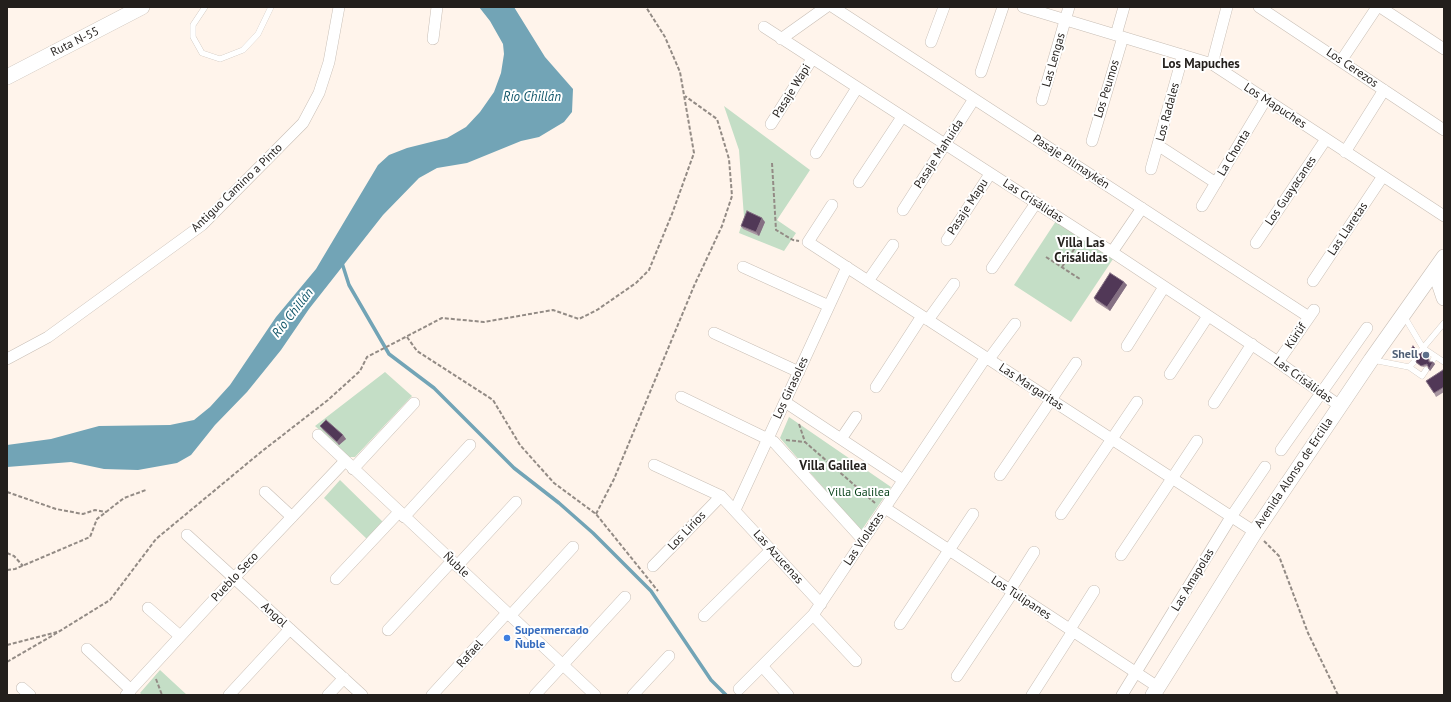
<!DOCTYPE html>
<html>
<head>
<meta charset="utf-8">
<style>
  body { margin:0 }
  #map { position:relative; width:1451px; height:702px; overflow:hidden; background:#fff4eb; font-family:"PT Sans",sans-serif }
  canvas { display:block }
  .frame { position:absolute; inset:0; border:8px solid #231f1c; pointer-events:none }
</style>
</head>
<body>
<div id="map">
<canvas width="1451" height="702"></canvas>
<div class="frame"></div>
</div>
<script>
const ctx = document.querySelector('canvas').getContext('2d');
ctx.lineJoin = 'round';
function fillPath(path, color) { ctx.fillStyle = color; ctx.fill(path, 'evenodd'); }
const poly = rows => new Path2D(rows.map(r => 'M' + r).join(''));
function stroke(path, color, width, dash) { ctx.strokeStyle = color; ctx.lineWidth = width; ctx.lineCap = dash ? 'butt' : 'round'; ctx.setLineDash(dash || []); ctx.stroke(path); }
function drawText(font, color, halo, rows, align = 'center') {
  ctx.font = font + ' "PT Sans",sans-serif'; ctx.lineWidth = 4; ctx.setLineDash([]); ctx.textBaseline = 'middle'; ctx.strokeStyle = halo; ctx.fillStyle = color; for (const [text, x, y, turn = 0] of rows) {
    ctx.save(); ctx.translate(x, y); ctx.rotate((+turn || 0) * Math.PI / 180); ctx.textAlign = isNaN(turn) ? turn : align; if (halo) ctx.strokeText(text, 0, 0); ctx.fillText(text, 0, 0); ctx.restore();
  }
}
fillPath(poly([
  [724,106,810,170,777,220,796,233,784,251,739,233,744,217,739,150],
  [1056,221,1113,259,1071,322,1014,285],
  [385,372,412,396,355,457,349,457,315,426],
  [789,417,891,487,861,531,780,438],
  [340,480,384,523,368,540,324,498],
  [160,670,187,695,142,695,140,693]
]), '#c4dec6');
fillPath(poly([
  [479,7,514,7,545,57,573,89,572,112,564,122,539,137,521,141,467,163,437,168,419,178,383,215,309,309,281,350,247,392,215,425,191,455,177,463,138,470,104,469,71,462,7,467,7,445,51,439,99,426,170,425,194,420,210,407,230,385,276,317,316,269,378,165,389,155,407,148,447,138,466,127,480,112,494,92,501,73,504,54,503,44,490,21]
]), '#72a4b6');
stroke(poly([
  [342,263,349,285,389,354,434,388,514,468,559,503,593,533,651,591,711,680,726,695]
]), '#72a4b6', 3.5);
const lane = poly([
  [205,7,193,25,193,37,202,53,220,59,243,50,258,34,271,7],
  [1404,316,1423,348,1444,323],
  [1420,352,1423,348,1435,356,1433,360],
  [1435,356,1444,362],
  [1373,360,1409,367],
  [1414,362,1409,367,1422,376,1426,370]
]);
const street = poly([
  [833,7,1309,317],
  [1023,7,1212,64,1444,216],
  [1259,7,1444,130],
  [1380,7,1444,49],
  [764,27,1112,252,1278,362,1340,406],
  [1116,35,1124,7],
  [433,39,437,7],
  [781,39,826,7],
  [931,42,944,7],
  [1341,61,1377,7],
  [1212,64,1227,7],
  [981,72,1003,7],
  [1042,100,1069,7],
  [771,124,812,59],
  [1092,141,1123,37],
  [1159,146,1216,183],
  [1345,152,1384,90],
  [816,153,857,88],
  [1151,169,1183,55],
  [859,182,902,117],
  [832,205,808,242,1255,532],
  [1202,206,1266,99],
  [903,210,974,99],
  [947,240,990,174],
  [1256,243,1326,139],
  [1112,252,1142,208],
  [743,267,829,306],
  [992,268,1036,203],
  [868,281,893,245],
  [1313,281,1383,176],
  [928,320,954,284],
  [714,333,799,372],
  [1127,346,1164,287],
  [7,359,48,337,202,225,303,123,319,93,329,62,339,7],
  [989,359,1015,324],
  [1278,362,1314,310],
  [1170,374,1208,316],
  [876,387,922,316],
  [681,397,774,442,863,540],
  [785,402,903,480],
  [1214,403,1252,344],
  [318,435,595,695],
  [841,439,856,417],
  [1281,450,1367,328],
  [654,465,721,496,821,604],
  [353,469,414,403],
  [1000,475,1076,363],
  [265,492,292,517],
  [885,508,1158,687],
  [735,510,847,267],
  [1061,514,1137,402],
  [404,517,470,445],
  [187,535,362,695],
  [1121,555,1197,441],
  [457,566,516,502],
  [653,566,721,496],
  [336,579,399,512],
  [1010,590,1034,552],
  [148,608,180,636],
  [813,615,856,661],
  [510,616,573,547],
  [704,616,771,550],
  [900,624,973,514],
  [1070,629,1094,591],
  [388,630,452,561],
  [87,649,131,690],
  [762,666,788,695],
  [957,676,1013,592],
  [22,688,30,695],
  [739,689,813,615,986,357],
  [126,695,234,578,345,461],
  [229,695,290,629],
  [328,695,344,678],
  [432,695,507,613],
  [535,695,625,597],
  [633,695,669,656],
  [1032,695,1073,631],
  [1122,695,1231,517,1265,467]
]);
const secondary = poly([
  [7,77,142,7],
  [1435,271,1444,298],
  [1153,695,1255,532,1371,360,1444,257]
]);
stroke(lane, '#c8beb5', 6);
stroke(street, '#c8beb5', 12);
stroke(secondary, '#c8beb5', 16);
stroke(poly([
  [772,163,776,230,793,240,799,241],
  [1046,257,1080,279],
  [1062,267,1079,242],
  [407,337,417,351,493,400,520,445,554,483,596,514,658,591],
  [799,424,805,442,875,503],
  [786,440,805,442],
  [7,492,56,509,83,514,95,510,106,512],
  [596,514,614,479,694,286,722,226,732,196,729,159,717,119,685,96],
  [1264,541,1279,556,1308,633,1338,695],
  [7,553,14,556,23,566],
  [7,570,15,569,90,537,97,519,124,498,146,490],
  [7,645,57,632],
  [7,662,55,634,110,600,156,539,261,452,328,400,360,371,367,357,442,318,484,322,553,310,579,319,597,310,636,283,649,270,672,214,694,153,680,72,665,37,646,7],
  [156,679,162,695]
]), '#938b85', 2, [4, 2]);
stroke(lane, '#fff', 5.5);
stroke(street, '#fff', 11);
stroke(secondary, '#fff', 15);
fillPath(poly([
  [765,222,759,236,743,229,741,226],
  [1124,282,1127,285,1110,311,1096,302,1094,298],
  [1415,348,1417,349,1417,353,1429,358,1430,362,1433,362,1435,364,1430,371,1428,366,1423,367,1418,364,1416,362,1417,359,1415,358,1411,359,1407,356],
  [1444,372,1444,392,1436,397,1434,393],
  [320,426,343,435,346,439,339,445,323,430]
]), '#a896a1');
fillPath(poly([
  [762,218,765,222,759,236,756,232],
  [1124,282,1127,285,1110,311,1107,307],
  [1433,362,1435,364,1430,371,1429,369],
  [343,435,346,439,339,445,337,442]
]), '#857083');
const building = poly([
  [747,211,762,218,756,232,741,226,747,211],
  [1110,273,1124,282,1107,307,1094,298,1110,273],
  [1413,346,1415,348,1416,353,1420,354,1422,352,1428,356,1429,362,1433,362,1429,369,1427,364,1421,366,1416,362,1417,359,1414,356,1409,358,1407,356,1413,346],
  [1443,370,1444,373,1444,387,1434,393,1426,381,1443,370],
  [326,420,343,435,337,442,320,426,326,420]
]);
fillPath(building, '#513857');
stroke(building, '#857083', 1);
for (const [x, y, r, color] of [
  [1426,355,4,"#5c6f8a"],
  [507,638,4,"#3f7fe0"]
]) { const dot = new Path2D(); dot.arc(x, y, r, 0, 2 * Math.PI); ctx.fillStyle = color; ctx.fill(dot); stroke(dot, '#fff', 1.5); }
drawText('12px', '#231f1c', '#fff', [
  ["Ruta N-55",75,42,-26],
  ["Las Lengas",1054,60,-74],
  ["Los Cerezos",1352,68,34],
  ["Los Peumos",1107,89,-73],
  ["Pasaje Wapi",792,91,-58],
  ["Los Mapuches",1275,106,33],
  ["Los Radales",1168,112,-75],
  ["La Chonta",1234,153,-59],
  ["Pasaje Mahuida",939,154,-57],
  ["Pasaje Pilmaykén",1071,162,33],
  ["Antiguo Camino a Pinto",237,188,-44],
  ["Los Guayacanes",1291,191,-56],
  ["Las Crisálidas",1033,201,33],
  ["Pasaje Mapu",968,207,-57],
  ["Las Llaretas",1348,229,-56],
  ["Kürüf",1296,336,-56],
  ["Las Crisálidas",1303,380,36],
  ["Las Margaritas",1031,387,33],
  ["Los Girasoles",791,388,-65],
  ["Avenida Alonso de Ercilla",1294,473,-56],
  ["Los Lirios",687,531,-46],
  ["Las Violetas",864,539,-56],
  ["Las Azucenas",778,557,48],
  ["Ñuble",456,565,43],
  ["Pueblo Seco",235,577,-47],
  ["Las Amapolas",1193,580,-59],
  ["Los Tulipanes",1021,598,33],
  ["Angol",274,615,42],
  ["Rafael",470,654,-48]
]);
drawText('bold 12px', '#4e5e75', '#fff', [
  ["Shell",1418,355]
], 'right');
drawText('12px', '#023e15', '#fff', [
  ["Villa Galilea",859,493]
]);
drawText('bold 12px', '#366cbe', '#fff', [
  ["Supermercado",515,631],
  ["Ñuble",515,645]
], 'left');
drawText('bold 13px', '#231f1c', '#fff', [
  ["Los Mapuches",1201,64],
  ["Villa Las",1081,243],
  ["Crisálidas",1081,258],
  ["Villa Galilea",833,466]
]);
drawText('italic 13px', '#115669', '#fff', [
  ["Río Chillán",532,97],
  ["Río Chillán",293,313,-52]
]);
</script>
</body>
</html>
